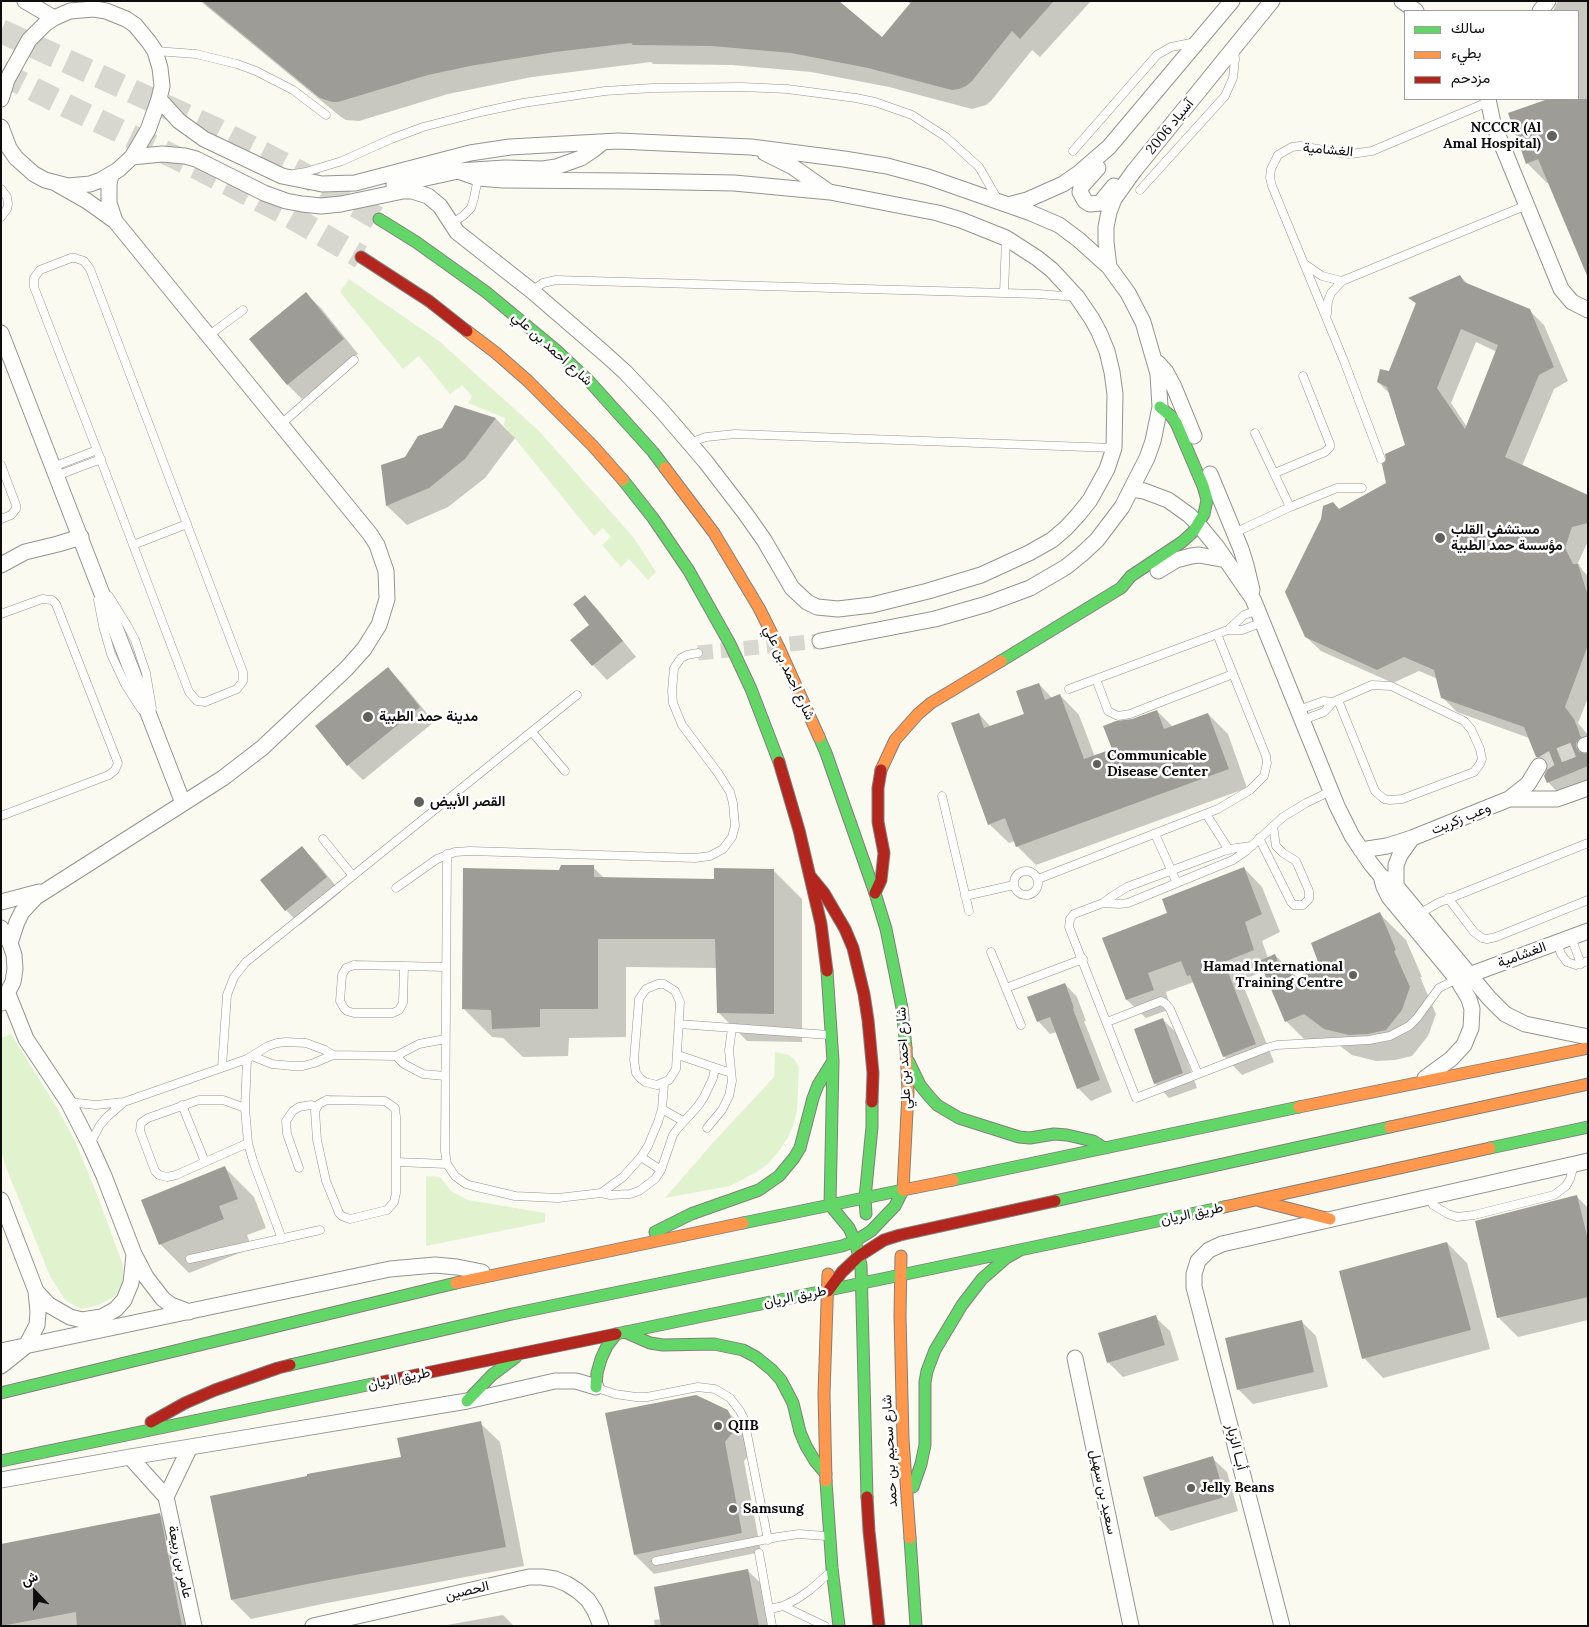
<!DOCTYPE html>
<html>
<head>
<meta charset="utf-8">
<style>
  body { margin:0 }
  #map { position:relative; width:1589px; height:1627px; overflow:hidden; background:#fbfaf1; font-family:Lora,Vazirmatn,serif }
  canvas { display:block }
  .frame { position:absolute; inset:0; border:2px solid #0d0d0d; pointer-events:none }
  .legend { position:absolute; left:1404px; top:10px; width:175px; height:90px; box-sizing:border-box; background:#fff; border:1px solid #9e9e9e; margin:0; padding:6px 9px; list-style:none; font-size:15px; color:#0d0d0d }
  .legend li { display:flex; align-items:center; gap:10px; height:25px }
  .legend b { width:25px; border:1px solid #9e9e9e }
  .north { position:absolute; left:10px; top:1567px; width:50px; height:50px; -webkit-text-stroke:4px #fff; paint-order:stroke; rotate:338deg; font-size:14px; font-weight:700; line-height:20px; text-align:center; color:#0d0d0d }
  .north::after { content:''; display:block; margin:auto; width:18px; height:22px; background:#0d0d0d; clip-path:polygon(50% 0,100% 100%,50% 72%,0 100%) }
</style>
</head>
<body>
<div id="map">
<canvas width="1589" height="1627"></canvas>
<div class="frame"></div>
<ul class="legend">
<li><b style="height:6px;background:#63d668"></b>سالك</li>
<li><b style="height:6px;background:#ff974d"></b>بطيء</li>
<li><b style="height:6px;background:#b3261e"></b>مزدحم</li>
</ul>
<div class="north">ش</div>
</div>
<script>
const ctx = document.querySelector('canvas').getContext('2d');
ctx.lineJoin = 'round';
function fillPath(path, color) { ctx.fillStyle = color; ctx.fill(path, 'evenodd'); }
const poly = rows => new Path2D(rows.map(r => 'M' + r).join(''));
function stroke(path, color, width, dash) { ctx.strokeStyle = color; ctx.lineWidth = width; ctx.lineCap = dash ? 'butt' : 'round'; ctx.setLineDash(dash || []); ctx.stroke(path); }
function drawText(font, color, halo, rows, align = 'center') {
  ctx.font = font + ' Lora,Vazirmatn,serif'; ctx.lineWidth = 5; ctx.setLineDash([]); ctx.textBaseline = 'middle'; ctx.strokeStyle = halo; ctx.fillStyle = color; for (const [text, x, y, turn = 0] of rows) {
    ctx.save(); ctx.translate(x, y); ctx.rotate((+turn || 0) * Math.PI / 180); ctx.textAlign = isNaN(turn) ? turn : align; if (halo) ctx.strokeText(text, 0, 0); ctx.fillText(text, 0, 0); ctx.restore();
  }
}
fillPath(poly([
  [349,279,439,341,539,431,634,538,656,572,648,580,629,559,621,567,602,545,611,537,603,528,594,536,504,425,505,418,468,403,472,396,462,385,450,394,419,356,403,369,340,292],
  [11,1034,56,1106,75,1141,98,1197,123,1265,123,1285,114,1297,99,1305,81,1309,65,1300,50,1276,5,1165,1,1148,1,1038],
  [775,1052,789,1055,795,1060,799,1067,797,1111,793,1126,787,1139,778,1152,768,1164,755,1173,730,1186,665,1198,710,1146,774,1077],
  [426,1176,440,1177,451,1191,468,1200,545,1213,545,1222,426,1246]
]), '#e1f2cf');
fillPath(poly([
  [200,1,837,1,882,39,911,4,907,1,1091,1,1040,57,1032,50,991,101,986,105,972,109,889,87,811,72,732,65,653,64,651,62,532,77,448,94,359,121,346,120,341,117],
  [1558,1,1588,1,1588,276,1549,182,1547,183,1527,163,1510,114,1551,99,1578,99,1578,11,1553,11],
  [1460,276,1469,285,1529,310,1544,325,1568,381,1554,389,1522,466,1588,496,1588,541,1578,563,1583,571,1588,576,1588,698,1578,723,1588,735,1588,787,1562,797,1548,782,1549,768,1537,757,1529,738,1457,712,1442,697,1438,679,1419,671,1393,683,1321,651,1306,637,1339,510,1387,484,1407,446,1390,394,1378,382,1390,373,1417,305,1410,298],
  [1476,342,1497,352,1467,427,1451,403],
  [306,294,321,308,358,354,302,399,288,385,250,339],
  [456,407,496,419,515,438,485,478,448,507,407,525,387,506,383,466,406,458,443,429],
  [585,596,599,611,636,657,607,680,593,665,572,640,591,625],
  [388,669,402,683,434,722,363,780,348,765,317,727],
  [1039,684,1052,698,1060,695,1079,715,1095,757,1113,750,1132,721,1157,711,1173,727,1208,714,1228,734,1247,788,1036,865,1017,846,1015,841,1009,843,989,824,979,714,991,727,1025,714],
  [302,848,317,863,341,892,300,925,286,910],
  [593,867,605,879,716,880,773,870,802,899,802,1042,747,1041,718,1012,717,968,626,967,626,1037,569,1038,568,1056,523,1057,503,1038,492,1037,463,1008,560,871],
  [1244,868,1262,887,1280,932,1262,941,1268,958,1275,955,1298,978,1322,968,1380,914,1406,940,1422,977,1420,977,1436,1014,1428,1036,1412,1056,1395,1060,1376,1061,1352,1055,1332,1040,1313,1048,1286,1021,1265,971,1241,980,1274,1062,1242,1075,1224,1056,1194,982,1166,992,1171,1009,1146,1018,1127,1000,1103,939,1169,914],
  [1065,984,1077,997,1086,1021,1084,1021,1112,1092,1091,1101,1078,1088,1057,1032,1050,1034,1038,1021],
  [1163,1020,1178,1034,1197,1088,1169,1098,1155,1083],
  [225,1168,254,1197,266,1228,247,1235,252,1248,189,1273,160,1244],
  [1577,1197,1588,1208,1588,1320,1518,1337,1498,1317],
  [1447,1243,1467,1263,1490,1349,1383,1378,1364,1358],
  [1155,1317,1170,1331,1179,1360,1123,1377,1108,1362],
  [1301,1321,1316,1336,1328,1387,1253,1404,1238,1389],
  [727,1411,747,1431,752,1452,744,1461,761,1552,654,1574,635,1555],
  [480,1423,500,1442,524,1566,327,1603,251,1619,232,1600,403,1458],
  [1212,1458,1227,1472,1238,1511,1171,1531,1156,1516],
  [159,1514,184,1539,201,1626,1,1626],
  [748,1571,768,1590,774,1626,655,1626,654,1620,661,1619],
  [503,1615,514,1626,447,1626,447,1625]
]), '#0003');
fillPath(poly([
  [202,1,839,1,882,37,912,1,1054,1,1020,39,1012,31,972,81,966,86,959,89,952,90,944,88,868,68,791,53,712,46,633,45,631,43,555,52,470,66,428,75,338,102,332,102,320,98],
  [1548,99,1588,99,1588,278,1538,159,1526,164,1508,113],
  [1460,275,1464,282,1530,309,1554,367,1539,375,1505,457,1588,495,1588,523,1572,527,1565,548,1573,564,1578,564,1588,596,1588,645,1565,707,1574,719,1581,737,1576,743,1576,747,1579,752,1588,754,1588,766,1547,783,1544,776,1548,767,1547,762,1543,758,1536,757,1524,727,1441,698,1434,670,1404,657,1377,670,1305,637,1285,592,1321,519,1323,506,1333,502,1339,509,1386,483,1382,464,1386,460,1385,454,1405,445,1387,387,1377,382,1380,369,1389,371,1416,303,1408,298],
  [1461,329,1498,345,1465,429,1437,388],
  [306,292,344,339,287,385,249,339],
  [455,405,496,418,465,459,429,488,386,506,381,465,405,457,418,436,442,428],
  [585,595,623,641,592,666,570,640,589,625,573,604],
  [388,667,420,707,347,766,315,726],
  [1039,683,1045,700,1060,694,1084,759,1112,749,1103,726,1116,721,1132,719,1157,710,1164,729,1208,713,1229,769,1016,847,1005,818,988,825,951,723,979,713,984,728,1024,714,1016,691],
  [302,846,327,877,285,911,260,880],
  [561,865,594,865,594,877,714,879,714,868,774,869,774,1014,717,1013,715,939,598,939,598,1009,540,1009,540,1027,492,1029,491,1010,462,1009,463,868,559,870],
  [1244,867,1262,914,1245,922,1254,950,1224,962,1256,1044,1223,1057,1190,975,1187,976,1181,961,1148,973,1154,990,1126,1000,1102,938,1167,913,1162,899],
  [1380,912,1396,950,1394,951,1410,987,1402,1010,1386,1030,1368,1034,1349,1035,1324,1029,1304,1014,1285,1022,1259,961,1275,954,1283,974,1290,971,1293,979,1320,967,1311,943],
  [1065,983,1074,1008,1073,1009,1100,1080,1077,1089,1050,1017,1037,1022,1027,997],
  [1163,1018,1183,1073,1154,1084,1134,1029],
  [225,1166,238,1199,219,1206,224,1219,159,1245,141,1200],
  [1577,1195,1588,1240,1588,1297,1497,1318,1475,1221],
  [1447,1242,1471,1330,1362,1359,1339,1271],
  [1156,1315,1165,1345,1107,1363,1098,1333],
  [1302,1320,1314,1372,1237,1390,1225,1338],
  [696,1395,728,1410,732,1420,733,1432,725,1442,742,1533,634,1555,605,1413],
  [481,1421,506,1547,307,1584,231,1600,210,1496,307,1476,307,1474,401,1457,397,1438],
  [1213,1456,1225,1497,1155,1517,1143,1477],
  [160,1513,182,1626,77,1626,76,1612,1,1626,1,1544],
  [748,1569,759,1626,661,1626,654,1587]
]), '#9e9c97');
stroke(poly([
  [698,653,820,641],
  [1539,766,1550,759,1585,745]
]), '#d7d6cf', 15, [15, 8]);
stroke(poly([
  [1,31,217,130,299,172,379,219],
  [1,73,67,106,202,170,281,211,361,257]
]), '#d7d6cf', 24, [24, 12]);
const lane = poly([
  [155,51,196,54,237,64,256,71,293,90,326,115],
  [1073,151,1157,55,1171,47,1196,42],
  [294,174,306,172,342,161,391,139,423,127,481,112,523,103,605,91,653,88,742,87,787,89,856,98,875,102,912,115,946,137,979,167,998,200],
  [1,189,7,197,8,204,7,209,1,217],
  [1140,190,1225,96,1233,78,1235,59,1234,49],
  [451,224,463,216,471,208,474,198,478,178],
  [71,258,75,258,84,261,90,269,243,672,243,681,237,689,205,702,197,701,189,692,97,450,34,287,34,278,40,270,71,258],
  [1306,265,1322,276,1342,281],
  [532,291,543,283,556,280,1038,294,1077,297],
  [1004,293,1006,238],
  [1327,314,1328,301,1331,293,1342,281,1527,205],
  [208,336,243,310],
  [280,425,354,360],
  [1255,433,1290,507],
  [689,443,706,437,735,434,1114,448],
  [1381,459,1344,361,1272,186,1270,178,1271,169,1278,155,1292,147,1300,146,1341,153,1351,154,1372,151,1488,102],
  [1,465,16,505,16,509,11,515,1,519],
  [53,467,97,450],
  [1275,473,1325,452,1330,447,1330,444,1303,376],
  [56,476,101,459],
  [1234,533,1290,507,1337,488,1362,488],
  [133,545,187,524],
  [109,596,127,625,135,640,146,673,152,708],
  [98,600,103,626,111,654,125,684,141,709],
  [1,614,42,599,52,600,56,604,118,763,115,770,109,775,1,816],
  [1228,630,1244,615,1258,610],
  [1096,679,1108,711,1118,716,1130,714,1233,674],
  [1069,689,1228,630,1242,630,1263,622],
  [1298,710,1324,701,1333,702,1372,685,1391,686,1464,721,1471,729,1480,749,1482,759,1480,764,1474,772,1402,799,1390,800,1384,799,1375,791,1338,700],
  [1303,720,1324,712,1333,702],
  [532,732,565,771],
  [942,796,969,911],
  [1206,814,1229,850],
  [1155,834,1177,883],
  [1259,838,1291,902,1294,905,1303,905,1309,899,1309,891,1296,861,1283,853,1276,846,1273,826],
  [323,839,353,876],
  [1252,846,1236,848,1224,851,1127,887,1111,897,1103,903,1074,914,1070,919,1069,927,1136,1098,1266,1048,1277,1045,1369,1040,1390,1036,1409,1026,1417,1018,1439,988,1457,979],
  [447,854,445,1151,447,1164,455,1176,466,1184,473,1186,515,1196,558,1198,601,1193,623,1177,641,1157,648,1146,658,1122,662,1109,664,1084],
  '1014 883a12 12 0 1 1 24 0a12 12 0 1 1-24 0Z',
  [1038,879,1218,809,1250,790,1264,776,1267,763,1266,756,1217,634],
  [396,888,437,859,455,852,470,851,695,858,710,856,723,849,732,837,735,826,733,803,730,792,718,773,682,725,673,703,672,691,674,668,681,658,687,655,698,653],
  [965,896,1014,885],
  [1448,898,1474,932,1482,938,1487,939,1496,937,1588,900],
  [1103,903,1119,904,1128,903,1233,860,1246,851,1283,817,1306,803,1331,791],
  [1417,915,1438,903,1588,843],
  [1571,937,1581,964],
  [1557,942,1561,954,1567,962,1576,965,1588,961],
  [991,952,1021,1025],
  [354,965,404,966,403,1003,399,1010,393,1013,354,1013,347,1011,344,1008,340,1001,342,975,346,968,354,965],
  [404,966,446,967],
  [658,984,664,984,675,991,680,1002,676,1069,669,1080,657,1085,645,1082,640,1078,636,1073,634,1060,639,999,646,989,658,984],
  [1006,988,1083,959],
  [1107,1022,1161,1001,1166,1004,1170,1009,1198,1074],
  [679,1024,829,1035],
  [678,1055,731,1073],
  [252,1056,272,1064,293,1066,303,1066,314,1063,333,1055,396,1056,419,1044,445,1039],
  [396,1056,404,1064,423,1074,445,1076],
  [247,1059,245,1108,248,1143,253,1161,282,1239],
  [222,1067,227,995,234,977,246,962,577,695],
  [327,1100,385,1101,395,1108,396,1117,396,1193,394,1202,387,1210,350,1219,342,1216,339,1213,326,1181,317,1140,315,1111,319,1104,327,1100],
  [68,1102,96,1105,124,1102,247,1059,268,1046,277,1043,286,1042,306,1043,325,1050,333,1055],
  [182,1105,205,1162],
  [245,1108,223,1100,199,1100,148,1118,141,1123,140,1131,155,1171,159,1175,167,1177,176,1175,248,1143],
  [662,1109,683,1121],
  [707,1128,722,1110,729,1096,732,1081,729,1050,732,1028],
  [90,1144,100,1125,108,1116,123,1103],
  [641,1157,661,1170],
  [396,1162,447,1164],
  [299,1168,287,1134,286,1121,293,1111,299,1107,311,1105,317,1107],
  [601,1193,610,1195,630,1194,639,1191,655,1179,661,1170,673,1135,678,1128,698,1106,704,1097,713,1078,715,1068],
  [1428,1197,1433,1205,1448,1214,1457,1217,1474,1215,1554,1195,1566,1186,1570,1179,1574,1164],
  [190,1259,320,1230],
  [600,1389,615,1394,636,1397,647,1397,698,1387,706,1388,715,1389,730,1398,740,1411,744,1419,768,1540],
  [759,1553,772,1626],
  [656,1561,778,1537,799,1534,826,1536],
  [783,1606,825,1626],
  [770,1609,783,1606,797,1599,810,1590,827,1575]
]);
const street = poly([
  [25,1,54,18],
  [1402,1,1416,11],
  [1540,11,1548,1],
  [1,99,7,80,29,40,45,24,54,18,70,11,94,9,106,11,126,19,135,25,149,42,155,51,160,68,162,86,159,99,148,130,132,157,118,170,101,180,90,184,68,186,45,180,34,174,16,158,9,148,1,127],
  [159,99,179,121,204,139,282,176,322,184,355,183,470,153,510,147,618,141,751,147,844,159,887,166,928,177,1031,213,1059,225,1079,240,1109,267,1128,293,1143,322,1158,374,1160,407,1153,441,1147,458,1122,507,1097,540,1082,554,1066,567,1030,588,987,604,935,619,820,641],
  [1488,99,1493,123,1561,289,1572,302,1588,310],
  [765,153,793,167,829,192],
  [132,157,162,154,185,156,196,159,264,193,286,201,302,204,321,206,341,204,403,191,412,191,428,196,440,206,457,232,532,291,604,353,625,372,662,411,705,461,745,513,764,540,792,588,807,602,817,607,838,609,872,605,928,591,981,575,1029,553,1052,540,1066,528,1078,515,1090,500,1107,469,1114,448,1115,394,1112,372,1107,351,1099,332,1092,319,1077,297,1052,270,1037,258,1006,238,961,220,938,213,830,192,734,183,628,181,503,180,478,178,458,171],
  [1098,168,1081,187,1080,192,1085,201,1090,204,1100,203,1114,186],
  [111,175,109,184,109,203,115,221],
  [394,185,458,171,505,168,543,169,556,167,581,158,593,150,603,142],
  [1008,205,1027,200,1063,184,1079,173,1109,147,1232,1],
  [1109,267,1106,242,1106,227,1109,212,1114,199,1134,171,1272,1],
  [1,333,183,803],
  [1158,363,1166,372,1174,387,1194,436],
  [1210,474,1241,549,1246,565,1252,590],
  [1132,489,1144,491,1168,500,1189,515,1198,524,1217,547,1253,599,1337,806,1352,836,1371,864,1381,876,1396,886,1489,998,1505,1014,1525,1024,1588,1037],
  [1,565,25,552,58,544,81,537],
  [1158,571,1176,560,1191,556,1199,555,1226,560],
  [1585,745,1588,744],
  [1509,799,1557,799,1588,788],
  [1361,850,1387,846,1412,838,1509,799,1528,784,1539,766],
  [1381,876,1384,887,1389,897,1457,979,1469,999,1472,1009,1471,1028,1464,1045,1451,1059,1425,1078],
  [1396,886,1396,865,1400,855,1412,838],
  [1,902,39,892],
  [1,928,10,943,14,955,15,969,13,982,2,1003],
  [10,943,17,922,22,912,36,897,223,778,262,748,346,669,364,649,379,625,387,599,386,571,377,545,370,534,115,221,87,201,57,184],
  [1461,978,1588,931],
  [8,994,26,1039,68,1102,90,1145,104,1176,134,1254,146,1277,163,1299,171,1305,189,1312],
  [1,1200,36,1291,38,1312,37,1325,26,1346,1,1366],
  [36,1291,49,1305,70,1317,82,1320,102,1317,116,1309,124,1300,131,1283,134,1255],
  [1,1351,390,1269,435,1265,457,1267,482,1272],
  [1075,1358,1131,1626],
  [130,1457,166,1497,194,1626],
  [1,1480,130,1457,467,1401,555,1381,576,1381,596,1387],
  [166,1497,190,1447],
  [313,1626,529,1577,542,1577,555,1579,567,1584,578,1591,588,1600,595,1611,601,1626],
  [1282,1626,1194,1287,1194,1274,1198,1261,1209,1250,1222,1244,1588,1161]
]);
const fast = poly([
  [379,219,416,242,486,292,556,350,589,381,653,452,665,468],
  [623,480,653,518,689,571,730,644,751,689,779,762],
  [1001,661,1121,588,1131,576,1182,542,1193,532,1204,514,1207,500,1203,486,1176,423,1171,416,1160,407],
  [819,737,826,753,875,893,886,929,902,1008,906,1048],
  [827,971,833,1061,830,1205],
  [909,1062,920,1085,928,1095,937,1105,959,1118,1019,1137,1030,1138,1054,1134,1067,1135,1093,1141,1104,1148],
  [1490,1148,1588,1127],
  [953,1180,1299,1107],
  [1055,1201,1390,1127],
  [830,1205,849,1228,855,1241,861,1265,867,1497],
  [866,1214,865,1198,872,1127,872,1102],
  [743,1223,903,1190],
  [655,1232,691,1214,759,1190,779,1176,794,1158,800,1148,813,1098,818,1085,833,1061],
  [901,1275,1224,1207],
  [625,1332,650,1343,663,1345,714,1344,743,1350,756,1357,772,1370,781,1380,793,1403,800,1432,806,1446,815,1461,826,1474],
  [616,1334,901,1275],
  [290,1365,512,1314,842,1246,855,1241,871,1231,895,1206,903,1190],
  [596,1387,597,1373,601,1359,607,1346,616,1334],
  [1,1393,456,1283],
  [467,1401,492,1375,516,1357],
  [1,1461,377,1383],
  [826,1481,832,1568,839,1626],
  [913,1487,921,1464,925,1445,925,1382,927,1371,935,1350,962,1305,982,1279,1006,1258,1020,1250],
  [910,1538,916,1626]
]);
const slow = poly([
  [467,331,496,353,528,381,592,445,623,480],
  [665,468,714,533,759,608,779,648,819,737],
  [881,770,895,740,918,714,931,703,1001,661],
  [906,1048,908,1092,903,1190,953,1180],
  [1299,1107,1588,1048],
  [1390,1127,1588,1084],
  [1260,1201,1330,1219],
  [1224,1207,1490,1148],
  [901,1256,900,1316,903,1439,910,1538],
  [456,1283,743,1223],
  [826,1481,824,1394,828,1274]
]);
const jam = poly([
  [361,257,429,301,467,331],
  [779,762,799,830,821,924,827,971],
  [811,877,824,893,845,929,853,948,864,994,868,1020,873,1073,872,1102],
  [875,893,881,880,884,853,878,822,878,788,881,770],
  [828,1291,842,1272,859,1256,884,1240,900,1235,1055,1201],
  [377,1383,616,1334],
  [151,1422,185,1403,215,1390,278,1368,290,1365],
  [867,1497,869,1531,879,1626]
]);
stroke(lane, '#949490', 9);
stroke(street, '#949490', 17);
stroke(fast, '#81817d', 13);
stroke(slow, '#81817d', 13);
stroke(jam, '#81817d', 13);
stroke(lane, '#fefefd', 8);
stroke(street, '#fefefd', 15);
stroke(fast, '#63d668', 11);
stroke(slow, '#ff974d', 11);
stroke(jam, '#b3261e', 11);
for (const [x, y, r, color] of [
  [1552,136,6,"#60605d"],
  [1440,538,6,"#60605d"],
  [368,717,6,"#60605d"],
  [1097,764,5,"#60605d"],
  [419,802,6,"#60605d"],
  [1353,975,5,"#60605d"],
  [718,1426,5,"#60605d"],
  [1191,1488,5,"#60605d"],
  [733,1509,5,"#60605d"]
]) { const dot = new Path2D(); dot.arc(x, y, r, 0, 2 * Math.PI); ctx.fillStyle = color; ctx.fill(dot); stroke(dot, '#fff', 2); }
drawText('14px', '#0d0d0d', '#fff', [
  ["آسياد 2006",1170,127,-51],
  ["الغشامية",1328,150,5],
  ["شارع احمد بن علي",552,349,42],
  ["شارع احمد بن علي",789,673,65],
  ["وعب زكريت",1461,819,-22],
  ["الغشامية",1522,955,-20],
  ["شارع احمد بن علي",904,1058,-93],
  ["طريق الريان",1192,1214,-12],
  ["طريق الريان",795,1297,-11],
  ["طريق الريان",399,1379,-12],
  ["أبــا الزبار",1236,1447,76],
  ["شارع سحيم بن حمد",890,1451,-93],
  ["سعيد بن سهيل",1103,1492,78],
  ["عامر بن ربيعة",180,1562,78],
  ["الحصين",467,1591,-13]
]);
drawText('bold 14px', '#0d0d0d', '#fff', [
  ["NCCCR (Al",1541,128,"right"],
  ["Amal Hospital)",1541,144,"right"],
  ["مستشفى القلب",1451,530],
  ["مؤسسة حمد الطبية",1451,546],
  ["مدينة حمد الطبية",379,717],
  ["Communicable",1107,756],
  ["Disease Center",1107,772],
  ["القصر الأبيض",430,802],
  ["Hamad International",1343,967,"right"],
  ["Training Centre",1343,983,"right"],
  ["QIIB",728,1426],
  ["Jelly Beans",1201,1488],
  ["Samsung",743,1509]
], 'left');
</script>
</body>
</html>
